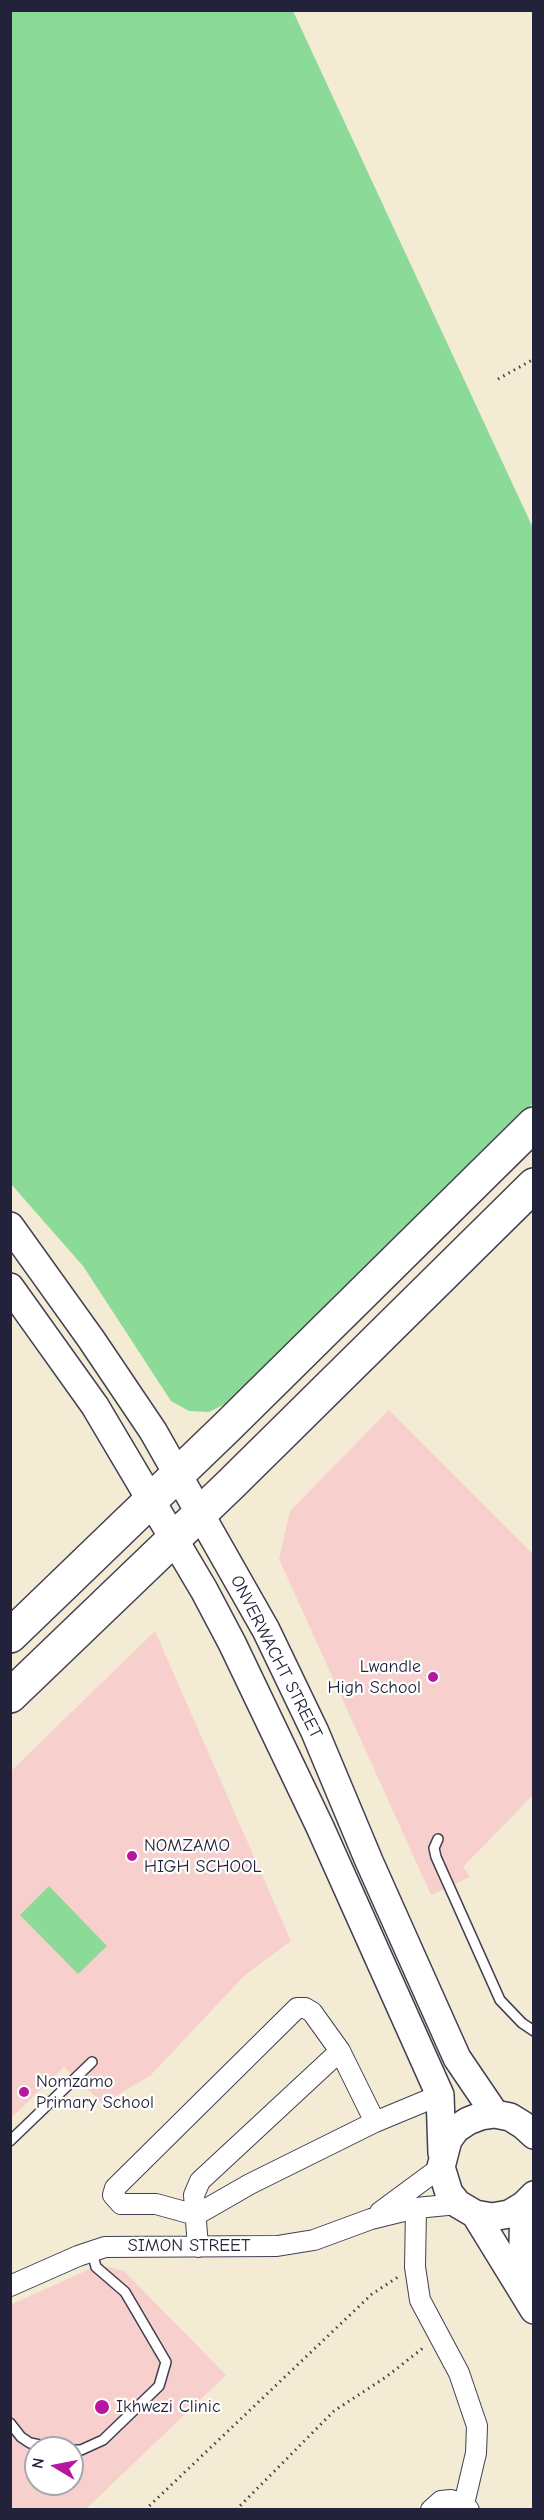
<!DOCTYPE html>
<html>
<head>
<meta charset="utf-8">
<style>
  body { margin:0 }
  #map { position:relative; width:544px; height:2520px; overflow:hidden; background:#f4ebd5; font-family:"Comic Neue",sans-serif }
  canvas { display:block }
  .frame { position:absolute; inset:0; border:12px solid #22223b; pointer-events:none }
  .north { position:absolute; left:24px; top:2436px; width:60px; height:60px; box-sizing:border-box; background:#fff; border:2px solid #a7a7b1; border-radius:50%; rotate:280deg; font-size:16px; font-weight:700; line-height:24px; text-align:center; color:#22223b }
  .north::after { content:''; display:block; margin:auto; width:21px; height:27px; background:#b5179e; clip-path:polygon(50% 0,100% 100%,50% 72%,0 100%) }
</style>
</head>
<body>
<div id="map">
<canvas width="544" height="2520"></canvas>
<div class="frame"></div>
<div class="north">N</div>
</div>
<script>
const ctx = document.querySelector('canvas').getContext('2d');
ctx.lineJoin = 'round';
function fillPath(path, color) { ctx.fillStyle = color; ctx.fill(path, 'evenodd'); }
const poly = rows => new Path2D(rows.map(r => 'M' + r).join(''));
function stroke(path, color, width, dash) { ctx.strokeStyle = color; ctx.lineWidth = width; ctx.lineCap = dash ? 'butt' : 'round'; ctx.setLineDash(dash || []); ctx.stroke(path); }
function drawText(font, color, halo, rows, align = 'center') {
  ctx.font = font + ' "Comic Neue",sans-serif'; ctx.lineWidth = 4.5; ctx.setLineDash([]); ctx.textBaseline = 'middle'; ctx.strokeStyle = halo; ctx.fillStyle = color; for (const [text, x, y, turn = 0] of rows) {
    ctx.save(); ctx.translate(x, y); ctx.rotate((+turn || 0) * Math.PI / 180); ctx.textAlign = isNaN(turn) ? turn : align; if (halo) ctx.strokeText(text, 0, 0); ctx.fillText(text, 0, 0); ctx.restore();
  }
}
fillPath(poly([
  [389,1410,533,1554,533,1795,463,1867,470,1877,431,1895,279,1559,290,1511],
  [155,1631,291,1941,244,1976,151,2075,103,2104,64,2067,11,2118,11,1771],
  [103,2263,104,2266,124,2271,226,2375,86,2509,11,2509,10,2305],
  [36,2448,72,2448,72,2484,36,2484]
]), '#f7d0cd');
fillPath(poly([
  [10,11,293,11,533,528,533,1103,227,1403,209,1412,189,1411,171,1401,83,1266,11,1184],
  [49,1886,107,1946,78,1974,20,1915]
]), '#8bda98');
const lane = poly([
  [438,1839,434,1848,436,1857,500,2000,522,2023,534,2031],
  [10,2141,92,2062],
  [10,2423,21,2437,30,2443,55,2448],
  [72,2450,81,2450,103,2440,159,2386,166,2362,125,2292,96,2267,92,2252]
]);
const street = poly([
  [375,2122,340,2051,312,2012,305,2008,297,2008,115,2188,113,2195,121,2204,156,2204,196,2215,250,2184,375,2122,440,2095],
  [416,2208,415,2267,420,2300,459,2373,477,2426,476,2453,464,2504],
  [380,2212,441,2167],
  [198,2247,194,2195,200,2181,340,2051],
  [10,2286,78,2256,105,2247,277,2246,314,2240,371,2219,416,2208,458,2204],
  [431,2510,441,2501,451,2500,464,2504,469,2510]
]);
const secondary = poly([
  [10,1226,91,1339,153,1431,266,1630,315,1732,369,1861,457,2058,495,2114],
  [10,1287,95,1406,204,1590,232,1643,320,1827,440,2095,442,2153],
  [534,2135,523,2125,510,2117,495,2114,481,2116,468,2121,456,2129,448,2140,441,2167,449,2193,458,2204,475,2214,492,2217,509,2214,524,2205,534,2195],
  [524,2205,523,2244,531,2299],
  [475,2214,534,2310]
]);
const highway = poly([
  [10,1636,228,1426,534,1124],
  [10,1696,231,1484,534,1185]
]);
stroke(lane, '#424052', 12);
stroke(street, '#424052', 22);
stroke(secondary, '#424052', 30);
stroke(highway, '#424052', 36);
stroke(poly([
  [498,379,534,359],
  [145,2510,372,2294,398,2277],
  [236,2510,334,2411,386,2377,423,2348]
]), '#424052', 3, [1.5, 4.5]);
stroke(lane, '#fff', 9);
stroke(street, '#fff', 20);
stroke(secondary, '#fff', 27);
stroke(highway, '#fff', 33);
for (const [x, y, r, color] of [
  [433,1677,6,"#b5179e"],
  [132,1856,6,"#b5179e"],
  [24,2092,6,"#b5179e"],
  [102,2407,8,"#b5179e"]
]) { const dot = new Path2D(); dot.arc(x, y, r, 0, 2 * Math.PI); ctx.fillStyle = color; ctx.fill(dot); stroke(dot, '#fff', 2); }
drawText('18px', '#22223b', '#fff', [
  ["ONVERWACHT STREET",276,1657,63],
  ["SIMON STREET",189,2246]
]);
drawText('18px', '#22223b', '#fff', [
  ["Lwandle",421,1667,"right"],
  ["High School",421,1688,"right"],
  ["NOMZAMO",144,1846],
  ["HIGH SCHOOL",144,1867],
  ["Nomzamo",36,2082],
  ["Primary School",36,2103],
  ["Ikhwezi Clinic",116,2407]
], 'left');
</script>
</body>
</html>
